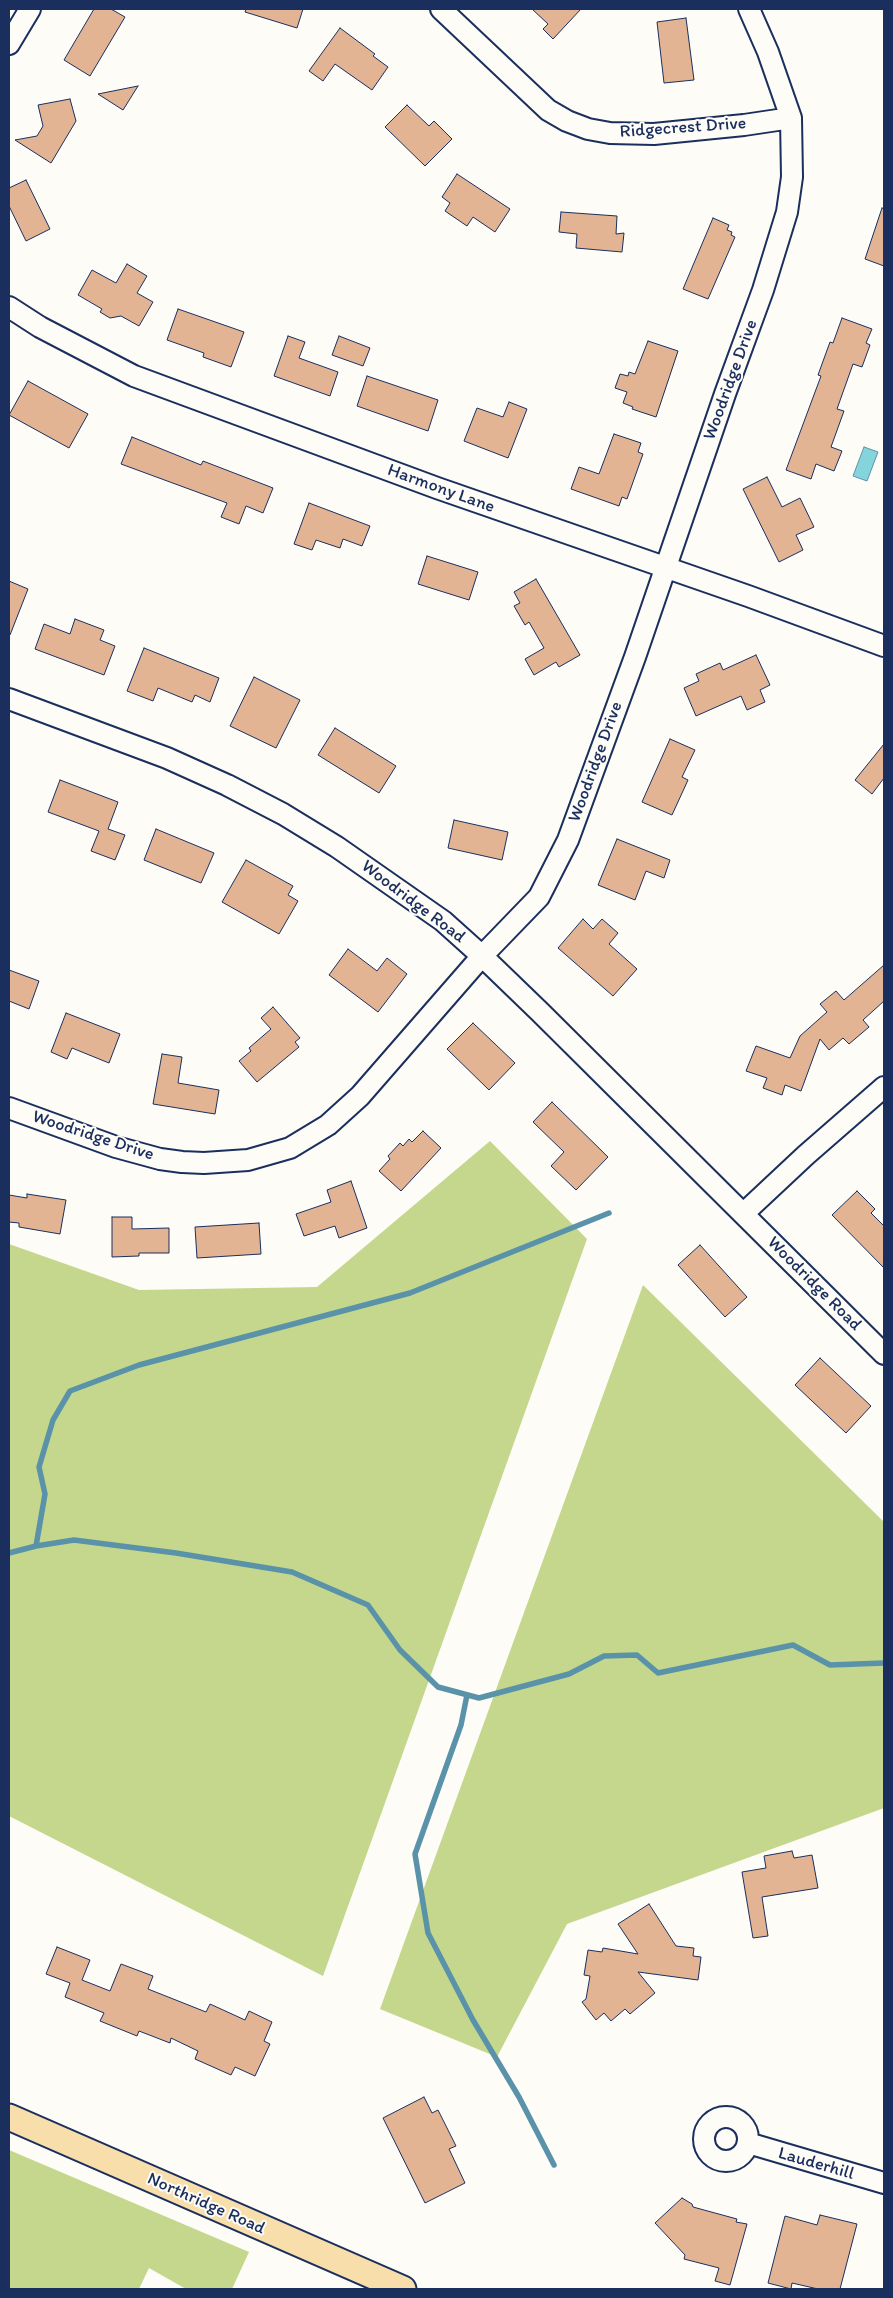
<!DOCTYPE html>
<html>
<head>
<meta charset="utf-8">
<style>
  body { margin:0 }
  #map { position:relative; width:893px; height:2298px; overflow:hidden; background:#fdfcf7; font-family:Itim,sans-serif }
  canvas { display:block }
  .frame { position:absolute; inset:0; border:10px solid #1b2f5e; pointer-events:none }
</style>
</head>
<body>
<div id="map">
<canvas width="893" height="2298"></canvas>
<div class="frame"></div>
</div>
<script>
const ctx = document.querySelector('canvas').getContext('2d');
ctx.lineJoin = 'round';
function fillPath(path, color) { ctx.fillStyle = color; ctx.fill(path, 'evenodd'); }
const poly = rows => new Path2D(rows.map(r => 'M' + r).join(''));
function stroke(path, color, width, dash) { ctx.strokeStyle = color; ctx.lineWidth = width; ctx.lineCap = dash ? 'butt' : 'round'; ctx.setLineDash(dash || []); ctx.stroke(path); }
function drawText(font, color, halo, rows, align = 'center') {
  ctx.font = font + ' Itim,sans-serif'; ctx.lineWidth = 4; ctx.setLineDash([]); ctx.textBaseline = 'middle'; ctx.strokeStyle = halo; ctx.fillStyle = color; for (const [text, x, y, turn = 0] of rows) {
    ctx.save(); ctx.translate(x, y); ctx.rotate((+turn || 0) * Math.PI / 180); ctx.textAlign = isNaN(turn) ? turn : align; if (halo) ctx.strokeText(text, 0, 0); ctx.fillText(text, 0, 0); ctx.restore();
  }
}
fillPath(poly([
  [490,1141,587,1239,323,1976,9,1816,9,1244,139,1290,317,1287],
  [643,1285,884,1522,884,1808,567,1924,497,2057,380,2009],
  [9,2150,249,2252,232,2289,186,2289,149,2268,139,2289,9,2289]
]), '#c4d78c');
const water = poly([
  [864,447,878,452,867,481,853,476,864,447]
]);
fillPath(water, '#84d5db');
stroke(water, '#5a93a9', 1);
stroke(poly([
  [36,1546,45,1494,39,1467,53,1420,70,1391,139,1365,410,1293,609,1213],
  [9,1553,36,1546,74,1540,176,1553,292,1572,368,1605,400,1650,438,1687,479,1698,569,1674,604,1656,637,1655,658,1673,793,1645,830,1665,884,1663],
  [467,1695,461,1725,415,1854,428,1933,473,2020,519,2097,554,2165]
]), '#5a93a9', 5.5);
const building = poly([
  [94,9,111,9,125,17,90,76,64,60,94,9],
  [246,9,303,9,297,28,245,12,246,9],
  [532,9,581,9,553,39,543,29,548,24,532,9],
  [686,18,694,80,664,83,657,22,686,18],
  [340,28,375,54,373,56,388,67,372,90,335,64,323,81,309,71,340,28],
  [138,86,123,110,98,94,138,86],
  [70,99,76,121,51,163,15,140,37,136,43,126,38,105,70,99],
  [407,105,429,126,434,121,452,139,425,166,385,127,407,105],
  [457,174,510,209,495,232,473,217,467,226,445,211,450,203,442,197,457,174],
  [26,180,50,229,26,241,9,206,9,188,26,180],
  [882,208,884,209,884,266,865,259,882,208],
  [561,212,617,216,616,234,624,233,622,252,576,248,577,234,559,232,561,212],
  [713,218,729,225,727,230,732,232,731,235,735,237,708,299,683,289,713,218],
  [127,264,147,276,137,293,153,302,139,326,121,316,110,318,100,312,102,309,78,295,92,270,116,283,127,264],
  [178,309,244,332,231,367,203,357,204,353,167,340,178,309],
  [842,318,872,329,866,343,870,345,862,367,853,364,837,409,844,411,831,447,842,451,834,471,816,464,811,479,786,470,821,376,818,375,830,342,833,343,842,318],
  [288,336,305,342,299,358,338,372,330,396,274,376,288,336],
  [339,336,370,348,363,366,332,355,339,336],
  [648,341,678,351,656,417,632,409,633,407,623,403,627,392,615,388,620,374,628,376,629,372,635,374,648,341],
  [367,376,438,400,428,431,357,406,367,376],
  [28,381,88,414,69,448,9,415,28,381],
  [509,402,527,409,508,458,464,441,477,408,503,417,509,402],
  [614,434,641,443,638,452,643,454,627,499,622,497,619,506,571,489,579,467,599,474,614,434],
  [132,437,201,465,203,461,273,488,263,513,246,506,239,524,221,517,227,503,121,464,132,437],
  [767,477,782,507,800,498,814,527,796,535,803,550,779,562,743,489,767,477],
  [309,503,370,526,362,546,343,539,340,548,316,540,312,550,294,544,309,503],
  [427,556,478,572,469,600,418,584,427,556],
  [536,579,580,655,559,667,556,662,534,675,525,659,544,648,529,622,525,625,514,606,520,603,514,592,536,579],
  [9,581,28,589,10,635,9,635,9,581],
  [75,619,104,630,100,640,115,646,104,675,35,649,44,624,70,634,75,619],
  [144,648,219,678,210,702,195,695,192,702,158,688,153,701,127,691,144,648],
  [756,655,770,685,760,690,765,702,747,710,741,696,696,716,684,688,699,681,696,674,720,663,723,670,756,655],
  [254,677,300,700,276,748,230,726,254,677],
  [335,728,396,766,379,793,318,755,335,728],
  [670,739,695,750,682,777,688,780,672,815,642,802,670,739],
  [884,744,884,778,872,794,855,780,884,744],
  [60,780,118,802,108,829,125,835,115,860,91,851,99,831,48,812,60,780],
  [454,820,508,832,502,860,448,848,454,820],
  [156,829,214,853,201,883,144,860,156,829],
  [617,839,670,860,664,878,646,871,635,900,598,885,617,839],
  [246,860,293,886,288,895,298,901,279,934,222,902,246,860],
  [583,919,593,929,602,919,618,933,609,944,637,969,613,996,558,948,583,919],
  [348,949,377,971,387,958,407,974,378,1012,329,975,348,949],
  [884,965,884,1001,863,1020,869,1027,849,1044,843,1038,829,1050,820,1039,801,1091,785,1085,782,1095,763,1088,767,1078,746,1071,756,1046,790,1058,800,1036,827,1012,820,1004,836,991,844,1000,884,965],
  [9,970,39,981,29,1009,9,1001,9,970],
  [273,1007,300,1038,295,1042,299,1047,257,1082,239,1061,251,1051,249,1048,271,1029,261,1018,273,1007],
  [66,1013,120,1034,109,1063,72,1048,67,1059,51,1052,66,1013],
  [473,1023,515,1063,489,1090,447,1049,473,1023],
  [162,1054,182,1057,178,1083,219,1090,215,1114,153,1104,162,1054],
  [552,1102,608,1157,576,1190,551,1166,564,1152,533,1122,552,1102],
  [423,1131,441,1148,401,1191,379,1171,390,1159,388,1156,400,1143,403,1146,409,1139,412,1142,423,1131],
  [351,1181,367,1228,339,1238,335,1226,304,1236,296,1214,331,1202,327,1190,351,1181],
  [857,1191,875,1209,871,1213,884,1226,884,1268,832,1215,857,1191],
  [27,1194,66,1200,60,1234,19,1227,19,1223,9,1222,9,1195,27,1198,27,1194],
  [112,1217,132,1217,132,1229,169,1228,169,1253,139,1253,139,1256,112,1257,112,1217],
  [259,1223,261,1254,197,1258,195,1227,259,1223],
  [700,1245,747,1297,725,1317,678,1265,700,1245],
  [820,1358,871,1406,846,1433,795,1385,820,1358],
  [792,1851,794,1858,812,1855,818,1888,762,1897,768,1936,753,1938,742,1872,766,1868,764,1856,792,1851],
  [649,1904,676,1946,694,1948,693,1956,701,1957,698,1980,638,1972,655,1993,630,2014,625,2009,611,2021,604,2013,596,2020,582,2002,586,1999,590,1976,584,1975,588,1950,602,1952,603,1948,638,1954,618,1924,649,1904],
  [57,1947,90,1960,82,1980,110,1991,121,1964,153,1976,148,1989,206,2012,210,2004,245,2020,249,2011,272,2022,264,2041,270,2044,255,2076,235,2067,231,2075,195,2059,198,2051,171,2038,170,2043,139,2031,137,2036,100,2021,104,2013,65,1997,70,1983,46,1974,57,1947],
  [424,2097,432,2113,438,2110,456,2146,449,2149,465,2183,425,2203,383,2118,424,2097],
  [682,2198,692,2204,693,2207,737,2219,736,2222,747,2224,730,2285,715,2281,719,2268,684,2259,685,2255,655,2223,682,2198],
  [820,2215,857,2224,840,2289,818,2289,792,2283,791,2289,768,2283,785,2216,817,2225,820,2215]
]);
fillPath(building, '#e2b493');
stroke(building, '#1b2f5e', 1);
const minor = poly([
  [441,9,548,110,567,121,588,129,610,133,654,134,744,125,791,118],
  [9,44,30,9],
  [9,307,40,327,134,376,437,488,748,596,884,646],
  [9,699,167,758,227,785,283,814,337,847,443,921,482,956,540,1012,884,1354],
  [9,1108,116,1147,160,1159,182,1162,204,1163,248,1160,290,1148,328,1125,360,1096,482,956,539,897,568,840,635,657,725,394,763,290,787,212,792,177,791,118,768,52,749,9],
  [744,1213,806,1155,884,1087],
  '704 2139a22 22 0 1 1 44 0a22 22 0 1 1-44 0Z',
  [748,2143,884,2183]
]);
const major = poly([
  [9,2117,403,2289]
]);
stroke(minor, '#1b2f5e', 24);
stroke(major, '#1b2f5e', 29);
stroke(minor, '#fdfcf7', 20);
stroke(major, '#f8deab', 25);
drawText('18px', '#1b2f5e', '#fdfcf7', [
  ["Ridgecrest Drive",683,128,-4],
  ["Woodridge Drive",731,380,-70],
  ["Harmony Lane",441,489,20],
  ["Woodridge Drive",596,762,-70],
  ["Woodridge Road",413,902,37],
  ["Woodridge Drive",93,1136,18],
  ["Woodridge Road",814,1284,45],
  ["Lauderhill",816,2164,16],
  ["Northridge Road",206,2204,24]
]);
</script>
</body>
</html>
